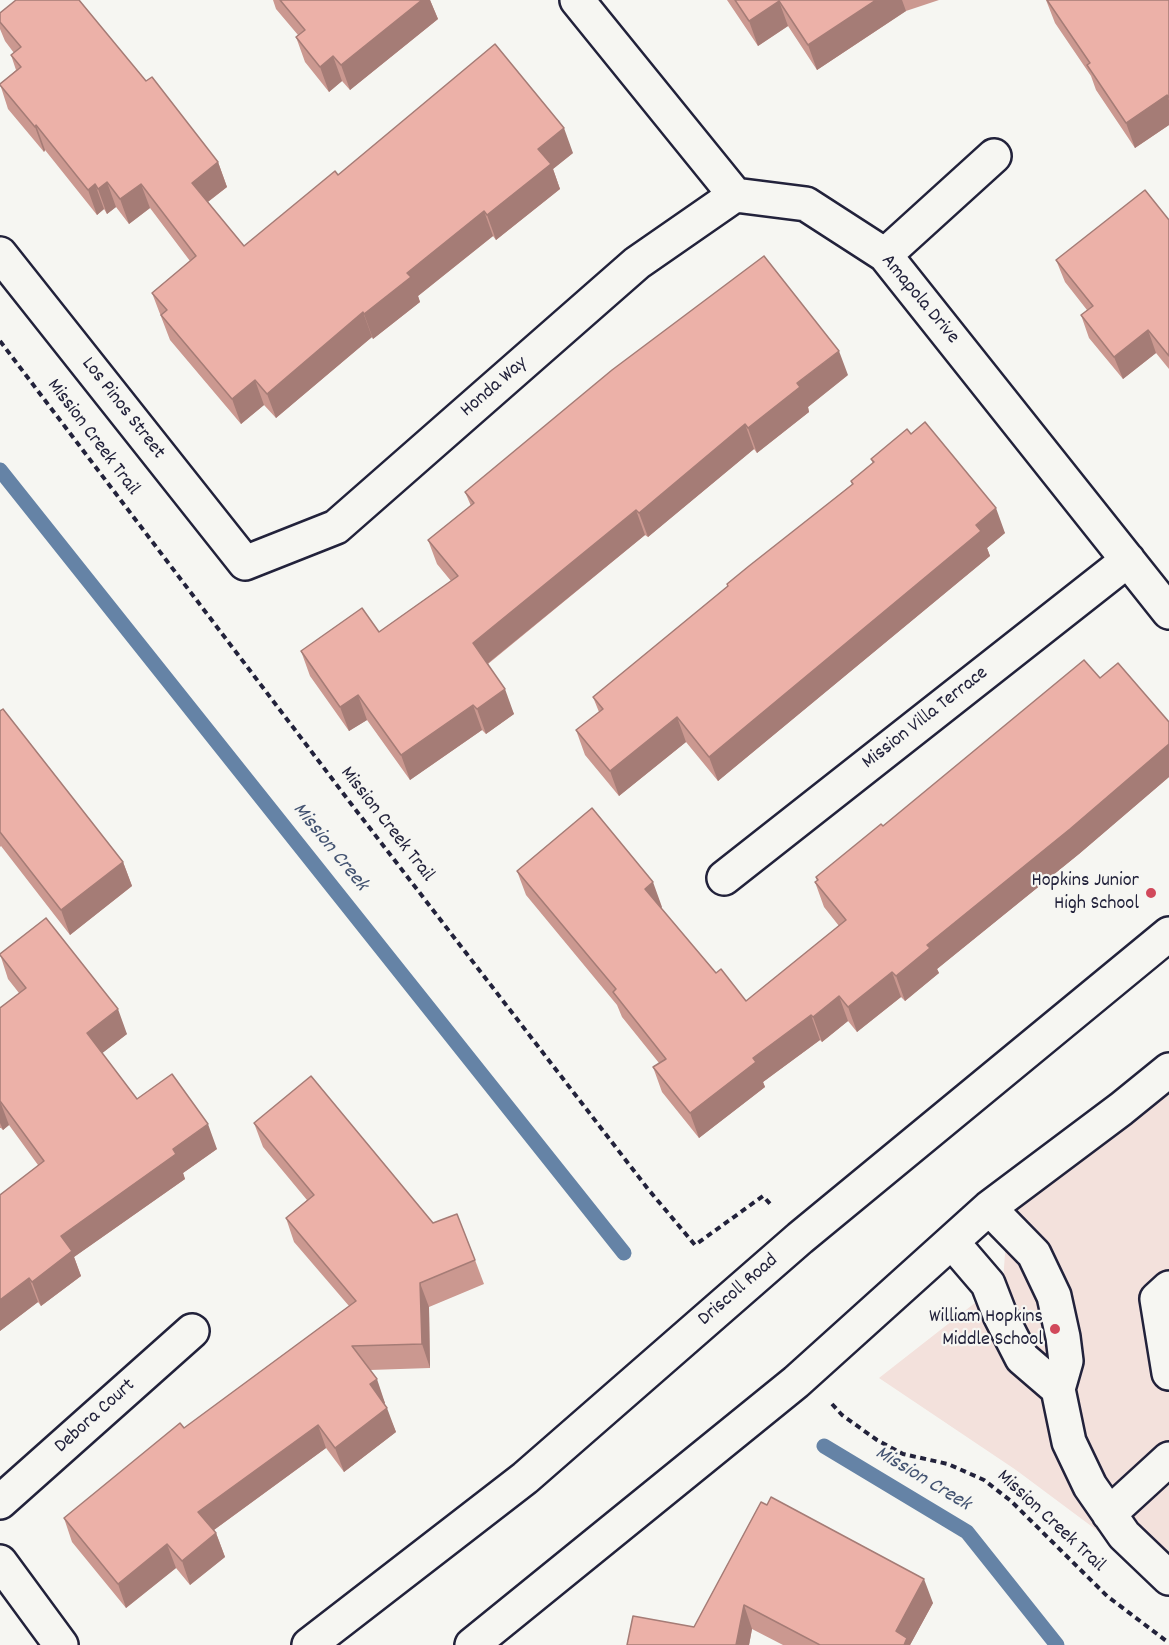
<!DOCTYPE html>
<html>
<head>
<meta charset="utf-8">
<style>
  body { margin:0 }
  canvas { display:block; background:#f6f6f2 }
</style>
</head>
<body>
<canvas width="1169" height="1645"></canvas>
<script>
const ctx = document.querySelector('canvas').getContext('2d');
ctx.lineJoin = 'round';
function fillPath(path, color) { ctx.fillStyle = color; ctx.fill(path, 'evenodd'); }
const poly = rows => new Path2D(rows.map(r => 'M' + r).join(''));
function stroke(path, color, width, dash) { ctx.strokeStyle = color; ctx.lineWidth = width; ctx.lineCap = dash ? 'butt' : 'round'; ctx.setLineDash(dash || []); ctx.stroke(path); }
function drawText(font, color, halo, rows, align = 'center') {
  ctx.font = font + ' Dekko,sans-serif'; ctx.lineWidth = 4.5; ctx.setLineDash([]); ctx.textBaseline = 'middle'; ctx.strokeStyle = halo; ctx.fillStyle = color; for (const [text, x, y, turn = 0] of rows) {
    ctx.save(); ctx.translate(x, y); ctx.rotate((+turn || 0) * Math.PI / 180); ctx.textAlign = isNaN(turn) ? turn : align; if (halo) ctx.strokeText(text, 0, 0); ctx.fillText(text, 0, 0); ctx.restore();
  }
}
fillPath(poly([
  [1169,1070,1169,1584,1016,1470,879,1378,1003,1281,1009,1200]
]), '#f3e1dc');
stroke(poly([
  [0,470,624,1253],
  [824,1446,967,1532,1057,1645]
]), '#6583a6', 15);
const minor = poly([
  [577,0,735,195,806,204,885,255,1169,612],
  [0,254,245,563,336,527,637,263,735,195],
  [885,255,994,156],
  [724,878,1128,560],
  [952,1242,988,1284,1000,1315,1022,1358,1058,1389,1066,1361,1063,1337,1054,1296,1034,1254,989,1208],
  [1169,1288,1157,1299,1169,1373],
  [1058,1389,1069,1442,1090,1486,1124,1535,1169,1578],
  [0,1502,192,1331],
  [1109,1514,1169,1459],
  [0,1562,61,1645],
  [309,1645,525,1478,800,1238,1169,934],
  [472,1645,796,1382,989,1208,1121,1109,1169,1070]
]);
stroke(minor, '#22223b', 38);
stroke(poly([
  [0,341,352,805,648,1189,695,1245,763,1196,772,1206],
  [832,1404,842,1415,877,1440,903,1454,948,1464,984,1480,1011,1501,1107,1596,1169,1643]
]), '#22223b', 4, [6, 4.5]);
stroke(minor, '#f6f6f2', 33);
fillPath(poly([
  [273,0,430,0,438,19,350,90,342,81,329,92,305,62,296,37,298,35,276,9],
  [727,0,939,0,906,11,817,70,788,26,758,46],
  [1046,0,1169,0,1169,125,1135,148,1096,90,1091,76,1055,23],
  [0,13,146,81,218,162,227,187,208,202,244,246,338,175,573,153,553,169,560,189,496,240,493,236,418,296,420,302,373,339,372,337,276,418,264,405,241,424,170,340,152,293,190,261,150,208,129,224,116,207,107,214,104,209,97,215,45,150,44,152,8,109,0,84,16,70,11,55,14,53,5,41,0,29],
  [1169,220,1169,369,1156,353,1123,379,1089,338,1081,315,1087,310,1065,282,1056,260],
  [848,375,808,407,809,412,757,453,754,449,648,537,645,535,488,664,514,714,486,734,482,730,410,780,367,720,349,731,310,676,301,651,379,632,451,581,437,564,428,540,471,506,465,492],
  [911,434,1005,533,987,548,990,556,718,781,686,742,619,796,585,755,576,730,599,712,593,697,852,484,851,481,873,464,871,459],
  [1100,678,1169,722,1169,777,1079,854,937,969,939,973,905,1001,901,997,857,1032,848,1021,822,1042,820,1040,763,1082,765,1087,699,1138,662,1092,653,1067,659,1063,622,1017,617,1005,526,895,517,871,662,907,661,908,716,973,746,1001,839,926,824,907,815,882,817,881,816,877,883,826],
  [0,711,123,862,132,886,70,935,1,846,0,847],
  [0,954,127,1034,102,1053,137,1099,217,1149,183,1173,185,1179,74,1257,81,1276,41,1306,38,1302,0,1331,38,1165,9,1125,3,1130,1,1128,0,1128,0,1008,19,993,8,979],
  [254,1123,433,1223,475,1260,484,1284,429,1307,430,1368,370,1370,385,1403,384,1404,396,1432,344,1472,326,1448,214,1530,216,1533,225,1557,190,1585,176,1568,126,1608,72,1542,64,1518,349,1306,294,1242,286,1218,307,1200,263,1147],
  [761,1502,933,1603,910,1645,783,1645,752,1629,749,1645,627,1645,694,1627]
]), '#cb9890');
fillPath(poly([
  [422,0,430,0,438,19,350,90,341,65],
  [876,0,902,0,906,11,817,70,808,45],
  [779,1,788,26,758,46,749,21],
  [333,56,342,81,329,92,320,67],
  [1167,95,1169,100,1169,125,1135,148,1126,123],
  [36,125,45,150,44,152,35,127],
  [564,128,573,153,553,169,560,189,496,240,487,215,538,149],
  [218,162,227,187,201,207,192,183],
  [107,182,116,207,107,214,98,189],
  [95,184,104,209,97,215,88,190],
  [141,184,150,208,129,224,120,199],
  [484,211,493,236,418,296,420,302,373,339,364,314,407,273],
  [363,312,372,337,276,418,267,394],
  [1148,330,1156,353,1123,379,1114,357],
  [839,351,848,375,808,407,809,412,757,453,748,428,797,383],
  [255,380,264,405,241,424,232,399],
  [745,424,754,449,648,537,639,513],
  [996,508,1005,533,987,548,990,556,718,781,709,757],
  [636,510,645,535,482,668,473,643],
  [505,689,514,714,486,734,477,709],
  [358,695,367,720,349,731,340,707],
  [473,705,482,730,410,780,401,755],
  [677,717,686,742,619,796,610,771],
  [1169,744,1169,777,1079,854,937,969,939,973,905,1001,896,976,927,945],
  [123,862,132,886,70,935,61,910],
  [653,882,662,907,654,914,645,889],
  [892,972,901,997,857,1032,848,1007],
  [839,996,848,1021,822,1042,813,1017],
  [118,1009,127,1034,96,1058,87,1033],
  [811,1015,820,1040,763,1082,765,1087,699,1138,690,1113,753,1058],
  [0,1101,9,1125,3,1130,0,1123],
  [208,1124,217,1149,183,1173,185,1179,74,1257,81,1276,41,1306,32,1282,61,1236,173,1149],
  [29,1278,38,1302,0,1331,0,1300],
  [420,1283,429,1307,430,1368,422,1344],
  [377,1379,385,1403,378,1408,370,1384],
  [387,1408,396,1432,344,1472,335,1448],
  [318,1425,326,1448,207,1535,198,1512],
  [216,1533,225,1557,190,1585,182,1561],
  [167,1544,176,1568,126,1608,118,1584],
  [924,1579,933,1603,910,1645,901,1645,896,1631],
  [744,1605,752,1629,749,1645,736,1645]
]), '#a57c76');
const building = poly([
  [16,0,79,0,146,81,152,77,218,162,192,183,244,246,335,171,338,175,495,44,564,128,538,149,551,164,487,215,484,211,407,273,411,277,364,314,363,312,267,394,255,380,232,399,161,315,167,310,152,293,196,256,141,184,120,199,107,182,98,189,95,184,88,190,36,125,35,127,0,85,0,84,21,67,11,55,21,47,0,22,0,13,16,0],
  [280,0,422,0,341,65,333,56,320,67,296,37,305,30,280,0],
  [735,0,876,0,808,45,779,1,749,21,735,0],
  [1047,0,1169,0,1169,98,1167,95,1126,123,1087,65,1090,63,1047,0],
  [1145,190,1169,220,1169,356,1148,330,1114,357,1081,315,1093,306,1056,260,1145,190],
  [764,256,839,351,797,383,800,387,748,428,745,424,639,513,636,510,473,643,505,689,477,709,473,705,401,755,358,695,340,707,301,651,362,608,379,632,458,576,428,540,474,503,465,492,612,370,764,256],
  [925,422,996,508,976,525,981,531,709,757,677,717,610,771,576,730,603,709,593,697,728,586,727,584,749,566,853,484,851,481,874,462,871,459,907,429,911,434,925,422],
  [1084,660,1100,678,1118,663,1169,722,1169,744,1070,829,927,945,930,948,896,976,892,972,848,1007,839,996,813,1017,811,1015,753,1058,756,1062,690,1113,653,1067,666,1059,613,992,616,989,517,871,592,808,653,882,645,889,716,973,721,969,746,1001,846,920,815,882,818,880,816,877,881,824,883,826,1084,660],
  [3,709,123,862,61,910,0,832,0,711,3,709],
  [46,918,118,1009,87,1033,137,1099,172,1074,208,1124,173,1149,176,1154,61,1236,72,1251,32,1282,29,1278,0,1300,0,1195,44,1161,0,1101,0,1008,26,988,0,955,0,954,46,918],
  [311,1076,433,1223,457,1214,475,1260,420,1283,422,1344,352,1346,377,1379,370,1384,387,1408,335,1448,318,1425,198,1512,216,1533,182,1561,167,1544,118,1584,64,1518,180,1423,184,1428,356,1301,286,1218,314,1195,254,1123,311,1076],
  [771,1497,924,1579,896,1631,907,1638,904,1645,820,1645,744,1605,736,1645,627,1645,633,1616,694,1627,761,1502,767,1505,771,1497]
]);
fillPath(building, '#ecb1a8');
stroke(building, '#a57c76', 1.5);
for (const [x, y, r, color] of [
  [1151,893,6,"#d1495b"],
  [1055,1329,6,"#d1495b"]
]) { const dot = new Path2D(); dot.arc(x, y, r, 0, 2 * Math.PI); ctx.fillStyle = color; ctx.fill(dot); stroke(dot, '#f6f6f2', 2); }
drawText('20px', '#22223b', '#f6f6f2', [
  ["Amapola Drive",919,300,50],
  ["Honda Way",495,388,-41],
  ["Los Pinos Street",122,409,52],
  ["Mission Creek Trail",92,438,53],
  ["Mission Villa Terrace",926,719,-38],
  ["Mission Creek Trail",386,825,52],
  ["Driscoll Road",739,1291,-41],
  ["Debora Court",96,1417,-42],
  ["Mission Creek Trail",1050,1522,43]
]);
drawText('20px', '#22223b', '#f6f6f2', [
  ["Hopkins Junior",1139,882],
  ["High School",1139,905],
  ["William Hopkins",1043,1318],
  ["Middle School",1043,1341]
], 'right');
drawText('italic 21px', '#435371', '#f6f6f2', [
  ["Mission Creek",329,848,51],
  ["Mission Creek",922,1480,31]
]);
</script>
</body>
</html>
